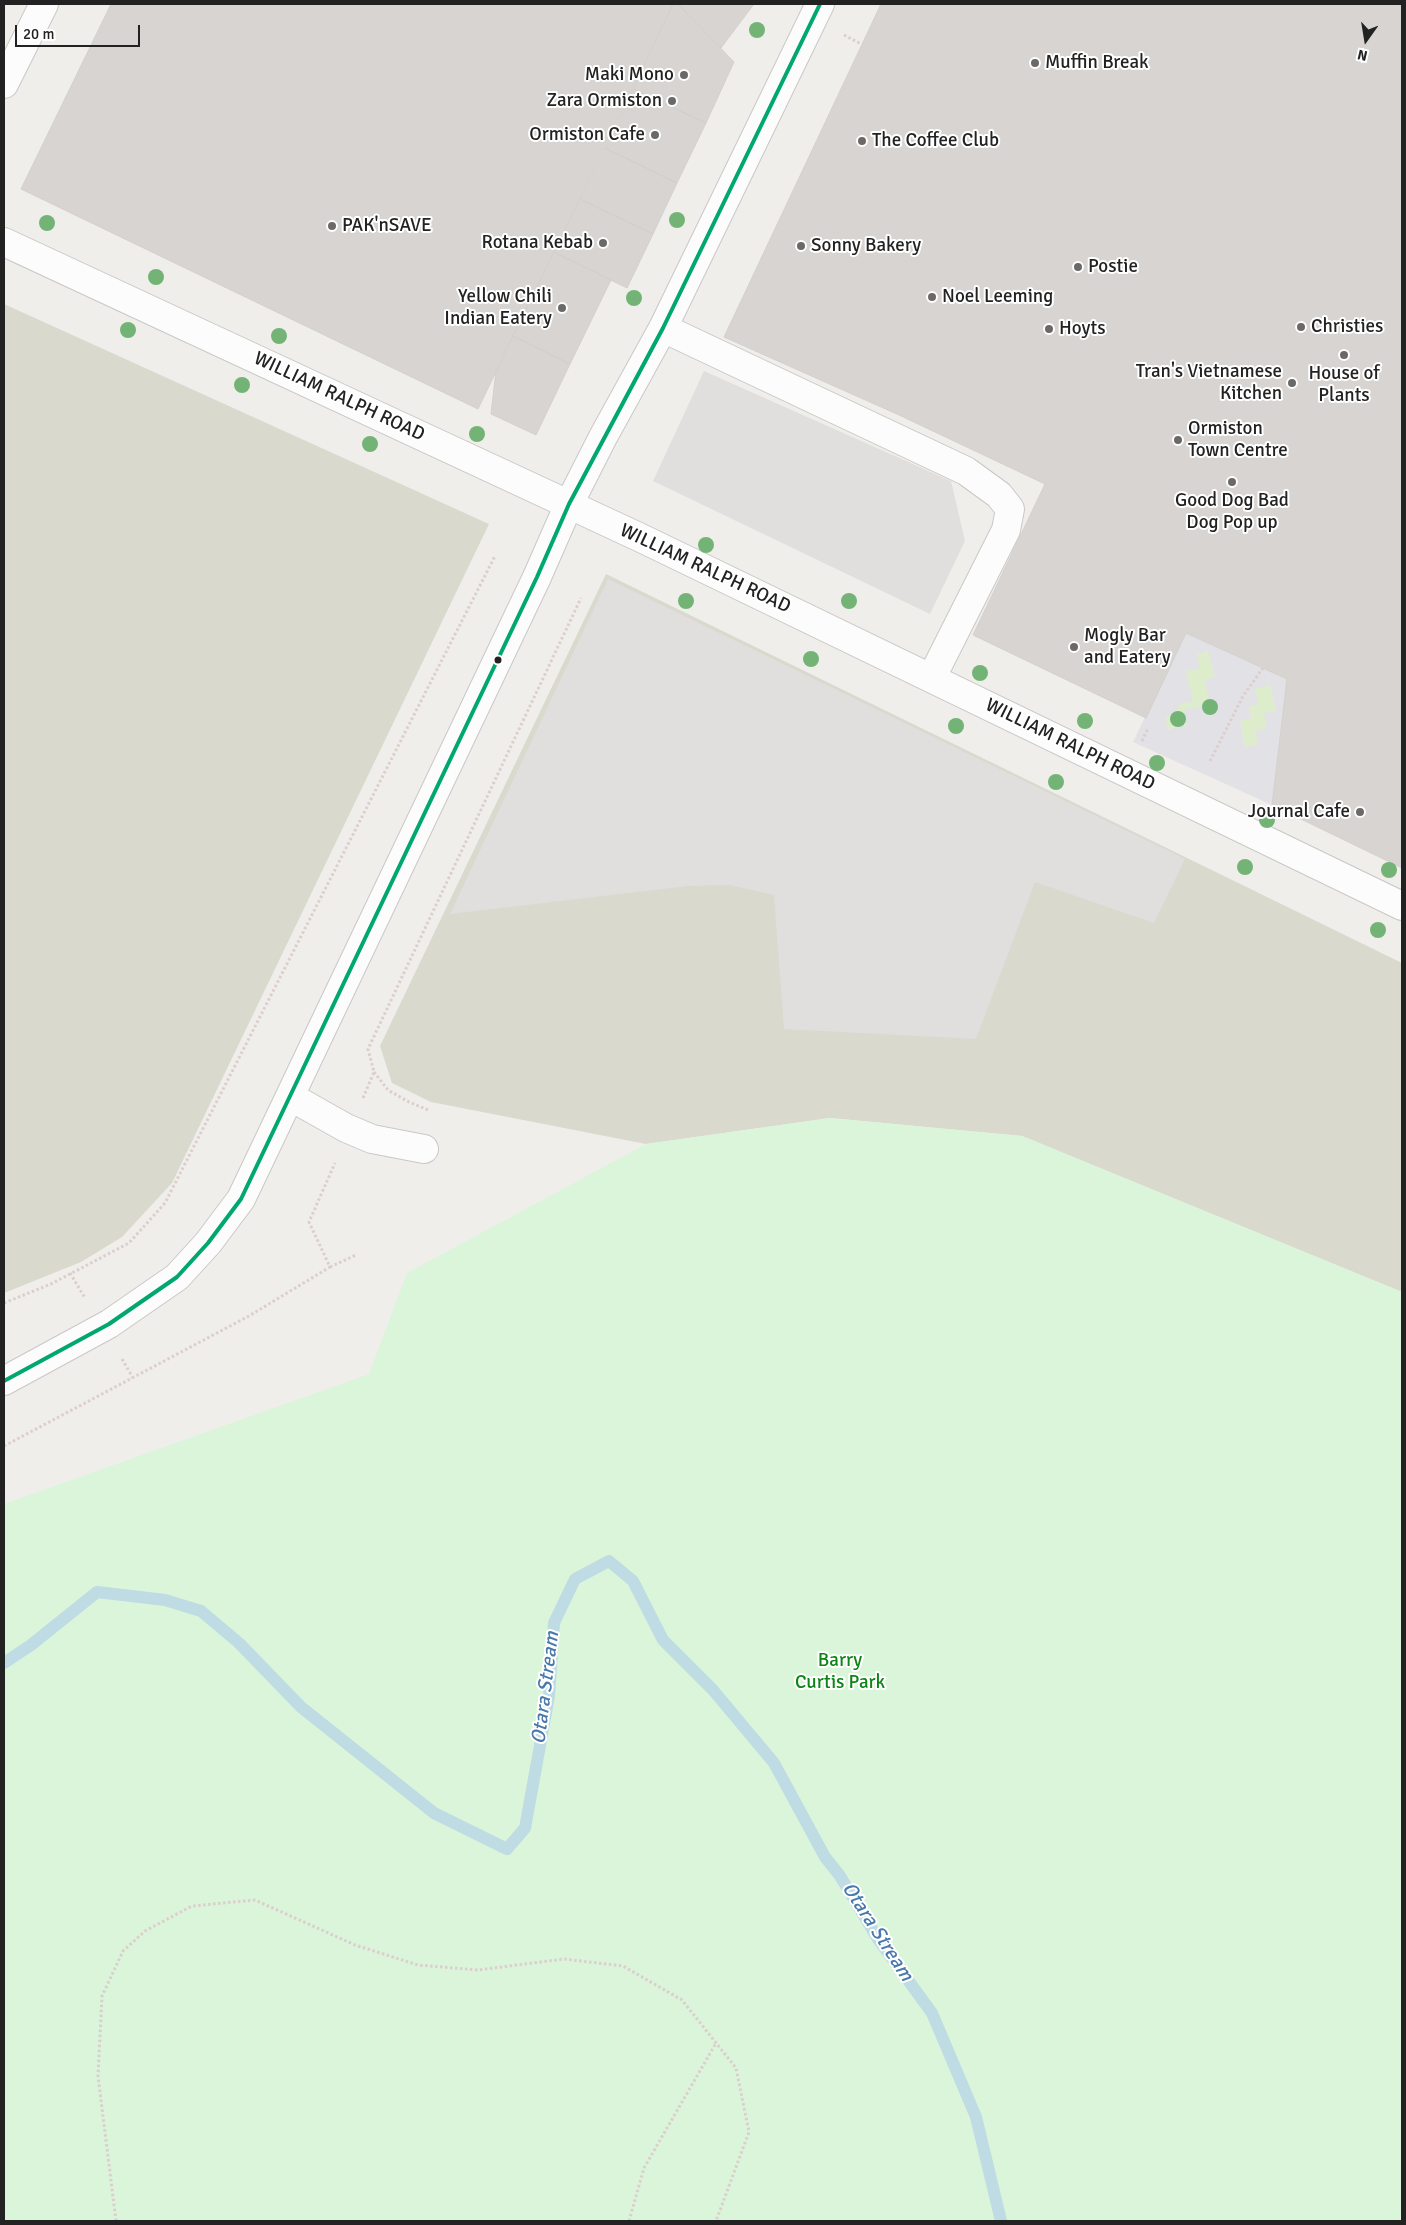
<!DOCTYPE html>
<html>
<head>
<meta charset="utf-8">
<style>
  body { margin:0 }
  #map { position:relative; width:1406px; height:2225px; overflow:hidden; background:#f0eeeb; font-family:Signika,sans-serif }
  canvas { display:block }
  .frame { position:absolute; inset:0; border:5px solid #222; pointer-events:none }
  .north { position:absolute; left:1341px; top:15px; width:50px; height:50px; -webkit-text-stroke:4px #fff; paint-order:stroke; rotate:193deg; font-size:14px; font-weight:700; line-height:20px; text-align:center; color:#222 }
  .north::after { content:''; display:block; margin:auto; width:18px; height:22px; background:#222; clip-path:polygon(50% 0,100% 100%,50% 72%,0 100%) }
  .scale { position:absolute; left:15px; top:25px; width:125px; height:22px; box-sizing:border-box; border:2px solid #222; border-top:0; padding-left:6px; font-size:15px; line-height:18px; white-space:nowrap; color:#222; -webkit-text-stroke:4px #fff; paint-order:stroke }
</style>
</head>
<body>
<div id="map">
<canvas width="1406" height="2225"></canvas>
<div class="frame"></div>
<div class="north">N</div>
<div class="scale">20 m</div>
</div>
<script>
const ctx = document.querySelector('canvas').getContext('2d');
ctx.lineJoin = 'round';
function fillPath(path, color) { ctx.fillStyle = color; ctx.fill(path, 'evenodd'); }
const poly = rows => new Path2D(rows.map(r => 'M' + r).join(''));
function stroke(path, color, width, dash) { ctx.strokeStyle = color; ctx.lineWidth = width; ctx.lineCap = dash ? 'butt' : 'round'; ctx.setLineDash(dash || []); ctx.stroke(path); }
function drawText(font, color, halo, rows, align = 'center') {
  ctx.font = font + ' Signika,sans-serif'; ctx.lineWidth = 4; ctx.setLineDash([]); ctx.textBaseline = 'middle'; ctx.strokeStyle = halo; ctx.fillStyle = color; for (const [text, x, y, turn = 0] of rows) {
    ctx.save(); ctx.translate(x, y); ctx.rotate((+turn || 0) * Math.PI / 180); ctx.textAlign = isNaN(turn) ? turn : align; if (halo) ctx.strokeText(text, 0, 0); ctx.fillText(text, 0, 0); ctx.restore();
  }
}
fillPath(poly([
  [4,304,489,524,172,1183,122,1237,81,1262,4,1293],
  [606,574,1402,963,1402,1292,1022,1136,830,1118,646,1144,431,1102,392,1083,380,1046]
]), '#d9d9cd');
fillPath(poly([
  [1209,651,1215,678,1211,704,1187,725,1167,729,1165,717,1175,715,1186,670,1196,654],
  [1270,685,1276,711,1258,745,1245,747,1240,721,1251,718,1249,706,1255,688]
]), '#ddeccb');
fillPath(poly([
  [830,1118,1022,1136,1402,1292,1402,2221,4,2221,4,1504,369,1374,407,1273,646,1144]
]), '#daf5da');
fillPath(poly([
  [704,371,951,481,965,541,930,614,653,481],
  [608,579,1185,859,1154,923,1035,882,976,1039,784,1029,774,895,729,885,688,886,450,914]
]), '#e0dfde');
fillPath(poly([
  [1186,633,1287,679,1272,805,1133,742],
  [1208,651,1215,677,1205,680,1210,704,1184,710,1187,725,1168,729,1165,717,1175,715,1180,704,1193,701,1186,671,1200,668,1197,654],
  [1270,685,1276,711,1264,713,1267,728,1255,730,1258,744,1245,747,1240,721,1251,718,1249,706,1258,704,1255,689]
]), '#e2e1e5');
stroke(poly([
  [4,1663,31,1645,97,1592,165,1600,201,1611,239,1643,301,1707,434,1813,507,1849,525,1828,549,1696,554,1623,575,1579,609,1561,633,1581,663,1640,713,1690,774,1763,825,1857,840,1876,878,1939,932,2013,976,2117,1001,2221]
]), '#bfdbe3', 12);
const building = poly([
  [111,4,673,4,478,409,21,189,111,4],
  [673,4,678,4,734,62,706,123,633,89,673,4],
  [678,4,754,4,721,48,678,4],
  [881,4,1402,4,1402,868,1272,805,1287,679,1186,633,1146,718,973,635,1045,484,899,415,724,337,881,4],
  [633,89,706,123,677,183,605,148,633,89],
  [605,148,677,183,653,234,580,199,605,148],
  [580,199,653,234,627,288,554,252,580,199],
  [554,252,611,280,570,364,513,336,554,252],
  [513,336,570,364,536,435,491,414,496,370,513,336]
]);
fillPath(building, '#d7d4d2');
stroke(building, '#d3d0cc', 1);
const minor = poly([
  [4,84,44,4],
  [4,242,641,538,1402,906],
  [663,328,966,471,999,495,1010,509,1006,530,932,677],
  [291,1097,346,1128,372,1139,424,1149],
  [4,1381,109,1324,177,1277,208,1243,241,1199,537,577,569,504,603,437,663,328,820,4]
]);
stroke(minor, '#c9c8c7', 30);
stroke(poly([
  [844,35,861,44],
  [1142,741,1148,728],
  [1210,761,1243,696,1263,668],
  [374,1072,388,1090,407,1101,428,1110],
  [363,1098,374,1072,368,1049,581,598],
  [330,1267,356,1255],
  [70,1273,85,1298],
  [4,1303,51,1284,129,1243,165,1203,495,556],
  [122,1359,133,1378],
  [4,1446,249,1316,330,1267,309,1222,335,1163],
  [116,2221,98,2076,102,1996,123,1951,145,1931,192,1906,255,1900,355,1945,418,1965,478,1970,564,1959,623,1966,682,2000,736,2068,749,2132,716,2221],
  [629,2221,644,2168,716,2043]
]), '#dccecd', 3, [2.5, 2.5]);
stroke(minor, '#fdfcfc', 28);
stroke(poly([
  [4,1381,109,1324,177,1277,208,1243,241,1199,537,577,569,504,663,328,820,4]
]), '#00a76e', 4);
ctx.fillStyle = '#73b476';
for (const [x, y] of [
  [757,30],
  [677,220],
  [47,223],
  [156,277],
  [634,298],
  [128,330],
  [279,336],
  [242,385],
  [477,434],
  [370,444],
  [706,545],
  [686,601],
  [849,601],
  [811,659],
  [980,673],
  [1210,707],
  [1178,719],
  [1085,721],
  [956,726],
  [1157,763],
  [1056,782],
  [1267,820],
  [1245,867],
  [1389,870],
  [1378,930]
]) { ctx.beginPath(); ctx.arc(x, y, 8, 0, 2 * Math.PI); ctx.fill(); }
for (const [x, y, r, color] of [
  [1035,63,5,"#6a6968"],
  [684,75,5,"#6a6968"],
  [672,101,5,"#6a6968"],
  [655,135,5,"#6a6968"],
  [862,141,5,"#6a6968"],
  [332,226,5,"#6a6968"],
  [603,243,5,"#6a6968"],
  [801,246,5,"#6a6968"],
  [1078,267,5,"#6a6968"],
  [932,297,5,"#6a6968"],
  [562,308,5,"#6a6968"],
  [1301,327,5,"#6a6968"],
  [1049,329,5,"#6a6968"],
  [1344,355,5,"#6a6968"],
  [1292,383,5,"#6a6968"],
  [1178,440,5,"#6a6968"],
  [1232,482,5,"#6a6968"],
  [1074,647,5,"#6a6968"],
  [498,660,4.5,"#222"],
  [1360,812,5,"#6a6968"]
]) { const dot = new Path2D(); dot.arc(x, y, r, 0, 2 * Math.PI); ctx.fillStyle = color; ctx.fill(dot); stroke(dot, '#fff', 2); }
drawText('19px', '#222', '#fff', [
  ["Muffin Break",1045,63],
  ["Maki Mono",674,75,"right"],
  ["Zara Ormiston",662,101,"right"],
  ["Ormiston Cafe",645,135,"right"],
  ["The Coffee Club",872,141],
  ["PAK'nSAVE",342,226],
  ["Rotana Kebab",593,243,"right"],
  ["Sonny Bakery",811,246],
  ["Postie",1088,267],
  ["Yellow Chili",552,297,"right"],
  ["Indian Eatery",552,319,"right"],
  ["Noel Leeming",942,297],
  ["Christies",1311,327],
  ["Hoyts",1059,329],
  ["Tran's Vietnamese",1282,372,"right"],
  ["Kitchen",1282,394,"right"],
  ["House of",1344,374,"center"],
  ["Plants",1344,396,"center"],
  ["Ormiston",1188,429],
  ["Town Centre",1188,451],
  ["Good Dog Bad",1232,501,"center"],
  ["Dog Pop up",1232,523,"center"],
  ["Mogly Bar",1084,636],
  ["and Eatery",1084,658],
  ["Journal Cafe",1350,812,"right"]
], 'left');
drawText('19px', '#222', '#fff', [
  ["WILLIAM RALPH ROAD",339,397,25],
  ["WILLIAM RALPH ROAD",705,569,25],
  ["WILLIAM RALPH ROAD",1070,745,26]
]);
drawText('19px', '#0c8416', '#fff', [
  ["Barry",840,1661],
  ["Curtis Park",840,1683]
]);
drawText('italic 20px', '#4a7aab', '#fff', [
  ["Otara Stream",546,1688,-83],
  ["Otara Stream",877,1932,57]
]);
</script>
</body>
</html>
